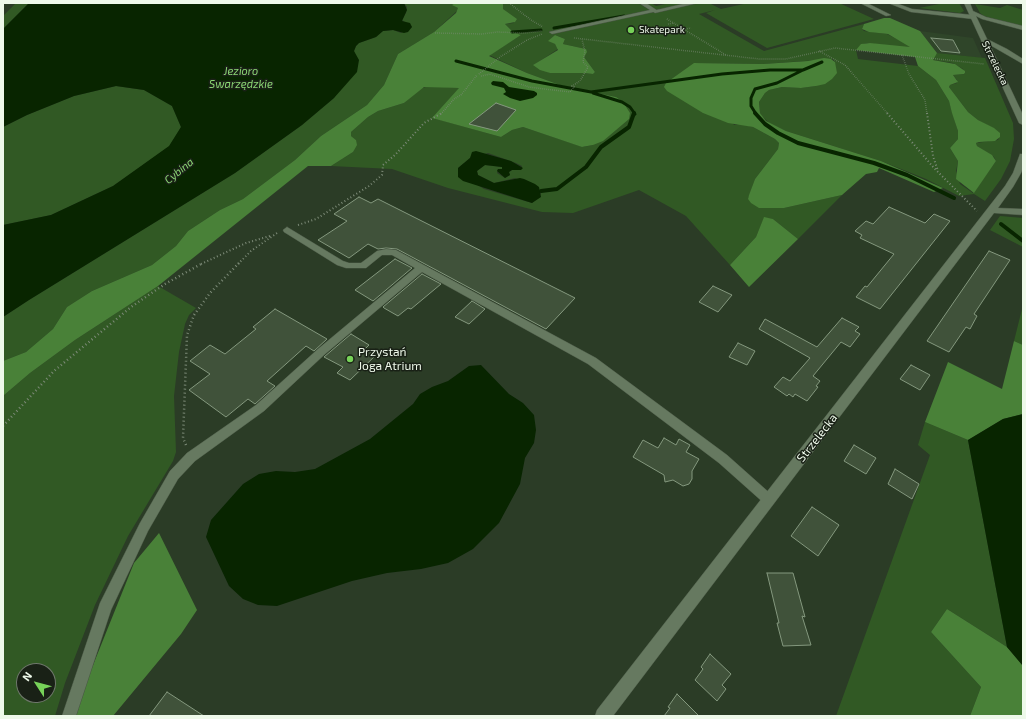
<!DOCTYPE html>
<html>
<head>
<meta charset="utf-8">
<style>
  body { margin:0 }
  #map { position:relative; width:1026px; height:719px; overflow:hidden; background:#2b3c26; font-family:"Exo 2",sans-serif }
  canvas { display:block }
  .frame { position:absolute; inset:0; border:4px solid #eef9ea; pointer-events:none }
  .north { position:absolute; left:16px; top:663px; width:40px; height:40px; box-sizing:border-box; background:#192116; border:1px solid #6e776b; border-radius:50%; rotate:306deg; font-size:11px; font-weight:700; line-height:16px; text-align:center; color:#eef9ea }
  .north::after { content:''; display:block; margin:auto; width:14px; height:18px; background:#77d259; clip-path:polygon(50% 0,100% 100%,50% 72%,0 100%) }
</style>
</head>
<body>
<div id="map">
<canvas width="1026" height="719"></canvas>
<div class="frame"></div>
<div class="north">N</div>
</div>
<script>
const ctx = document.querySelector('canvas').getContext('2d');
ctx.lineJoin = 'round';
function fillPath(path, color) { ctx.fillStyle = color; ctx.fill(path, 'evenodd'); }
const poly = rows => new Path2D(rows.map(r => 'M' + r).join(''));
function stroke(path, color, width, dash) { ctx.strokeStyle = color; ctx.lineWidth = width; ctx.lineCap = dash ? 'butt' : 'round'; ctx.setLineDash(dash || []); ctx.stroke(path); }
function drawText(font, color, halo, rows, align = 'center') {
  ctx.font = font + ' "Exo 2",sans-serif'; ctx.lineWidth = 3; ctx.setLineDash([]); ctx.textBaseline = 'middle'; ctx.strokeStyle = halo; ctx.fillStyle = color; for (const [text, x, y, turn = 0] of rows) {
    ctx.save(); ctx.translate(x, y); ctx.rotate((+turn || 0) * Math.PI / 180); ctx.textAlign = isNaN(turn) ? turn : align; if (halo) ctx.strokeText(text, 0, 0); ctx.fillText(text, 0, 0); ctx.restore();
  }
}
fillPath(poly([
  [920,31,973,38,982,58,937,53]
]), '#2f4529');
fillPath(poly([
  [16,3,29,3,3,29,3,16],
  [404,3,455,3,453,5,458,8,458,10,434,32,398,54,384,85,367,105,321,136,295,160,243,199,220,210,188,231,176,246,152,265,92,291,67,307,53,329,26,352,3,361,3,317,29,300,235,173,302,125,334,98,355,56,354,51,356,46,359,43,376,37,383,31,393,30,401,33,412,27,402,20,406,13,407,7],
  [503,3,638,3,650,10,654,9,645,3,651,3,656,6,670,3,709,3,721,9,748,3,839,3,874,19,767,48,706,13,715,10,699,14,764,51,864,24,862,29,864,31,887,34,909,45,911,47,908,48,867,43,863,44,856,50,858,59,918,66,936,80,949,101,958,131,958,139,950,148,958,161,956,171,960,184,973,193,996,161,994,157,977,146,976,143,998,140,1000,135,996,130,978,120,968,112,949,87,950,85,957,83,957,80,953,75,965,74,963,69,953,63,934,60,933,57,937,53,985,58,1013,123,1014,139,1010,161,1001,179,985,201,974,194,959,196,926,179,881,161,786,131,770,124,762,116,760,113,759,102,765,93,769,90,782,87,801,88,816,86,835,62,833,59,763,64,694,63,734,125,741,124,753,127,775,139,779,143,778,149,755,179,748,199,784,208,842,195,798,239,773,219,764,218,756,237,730,265,686,216,639,190,573,213,542,212,448,188,392,169,331,166,353,152,356,140,351,136,351,132,368,117,378,111,404,103,419,89,429,86,460,88,433,118,501,137,512,130,523,127,583,147,593,145,616,97,560,85,527,73,489,55,521,35,513,32,505,24,514,23,503,9],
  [555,35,565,39,563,44,586,49,584,57,595,72,593,74,584,73,550,73,534,65,558,49,555,44,549,41],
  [488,153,516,163,522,166,521,170,512,170,509,172,510,175,505,178,497,173,498,169,502,169,502,167,485,165,477,171,478,175,494,183,515,178,541,191,541,194,532,203,484,189,458,173,458,168,470,158],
  [944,3,959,3,964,11,960,13,919,8],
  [975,4,1000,8,1007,5,1023,10,1023,27,984,16,980,13],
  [116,86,144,90,172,106,181,127,170,146,113,186,51,215,3,225,3,127,27,115,74,96],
  [1000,216,1023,218,1023,247,990,230],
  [158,286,196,308,189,315,185,324,179,352,174,396,176,452,173,461,128,536,95,605,65,683,55,716,3,716,3,396,30,373,75,340],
  [24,671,48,671,48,695,24,695],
  [1023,305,1023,345,1014,341],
  [925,422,968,440,1007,647,947,609,931,632,981,687,970,716,836,716,930,455,918,445]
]), '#315924');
fillPath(poly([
  [455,3,503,3,503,9,517,19,515,22,505,24,513,32,521,35,489,56,527,73,560,85,616,97,623,102,630,113,629,119,603,141,593,145,582,147,523,127,512,130,501,137,432,118,459,88,424,87,404,103,378,111,368,117,351,132,351,136,356,140,357,145,353,152,331,166,308,166,158,286,75,340,30,373,3,396,3,361,26,352,53,329,67,307,92,291,152,265,176,246,188,231,220,210,243,199,295,160,321,136,367,105,384,85,398,54,434,32,456,13,458,8,452,5],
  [884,18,890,18,920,31,937,53,933,60,955,64,965,71,965,73,964,74,953,75,958,82,950,85,949,87,968,112,978,120,994,128,1000,133,1000,137,995,141,979,142,976,143,977,146,992,155,996,161,974,193,956,179,958,161,950,148,958,139,958,131,952,113,949,101,936,80,918,66,915,57,856,50,861,44,870,43,910,47,888,34,869,32,862,29,864,24],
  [555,35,565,39,563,44,586,49,587,52,584,57,595,72,593,74,584,73,550,73,540,70,533,65,558,50,555,44,548,41],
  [824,58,831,59,835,62,837,73,832,79,825,84,816,86,801,88,782,87,769,90,765,93,759,102,760,113,766,121,786,131,881,161,943,188,934,192,879,168,877,172,866,174,842,195,784,208,759,208,751,203,748,199,749,195,755,179,778,149,779,143,775,139,753,127,728,123,703,113,667,91,664,87,666,83,694,63,763,64,808,61],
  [764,217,773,219,798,239,749,287,730,265,756,237],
  [1014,341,1023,345,1023,414,1003,419,968,440,925,422,948,362,1002,389],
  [159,533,197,610,181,634,113,716,76,716,89,675,134,563],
  [947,609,1007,647,1023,666,1023,716,970,716,981,687,931,632]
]), '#498138');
fillPath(poly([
  [29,3,404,3,407,10,402,21,410,23,412,27,408,32,404,33,393,30,383,31,376,37,359,43,356,46,354,51,359,60,357,72,334,98,302,125,235,173,29,300,3,317,3,225,51,215,113,186,169,146,181,127,172,106,144,90,116,86,74,96,27,115,3,127,3,29],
  [493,81,503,82,509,87,534,91,537,93,537,95,533,98,520,101,510,98,503,94,506,92,504,88,492,85,491,83],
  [476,151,511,161,523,168,521,170,512,170,509,172,510,175,505,178,497,171,498,169,502,169,502,167,485,165,477,171,478,175,494,183,520,178,524,179,535,184,539,187,541,197,532,203,463,181,458,177,458,168,470,158,472,152],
  [481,365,509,394,523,403,534,415,536,430,534,443,525,458,520,484,499,523,473,549,448,563,421,569,387,573,352,581,277,606,258,605,243,599,229,586,206,537,211,520,243,484,259,474,276,471,295,472,315,469,370,439,413,404,420,394,432,387,448,381,469,366],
  [1023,414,1023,666,1007,647,968,440,1003,419]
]), '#082500');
stroke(poly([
  [554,28,624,16],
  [512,32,541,30],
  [456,61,532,81,591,92,722,74,770,70,803,70,777,83,755,89,751,98,751,106,756,114],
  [803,70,822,62],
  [593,93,622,102,630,107,635,114]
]), '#082500', 3);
stroke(poly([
  [755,113,765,124,778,133,798,143,874,163,907,175,954,198],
  [541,191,557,189,586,167,601,147,629,127,634,113],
  [1001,224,1023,241]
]), '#082500', 4);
const building = poly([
  [931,38,953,40,960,53,941,51,931,38],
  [496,103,516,110,497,131,469,124,496,103],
  [359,197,371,203,378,199,575,298,546,329,397,249,386,248,378,249,368,244,349,258,318,240,347,221,334,214,359,197],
  [889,207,925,223,934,214,950,221,880,309,856,297,865,286,867,287,894,254,860,238,862,235,855,231,866,221,873,224,889,207],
  [989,251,1010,260,974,314,977,316,970,329,966,327,949,352,927,341,989,251],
  [395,259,412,268,373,301,355,290,395,259],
  [422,274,441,284,411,309,408,308,398,316,384,308,383,307,422,274],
  [713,286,732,295,718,312,699,302,713,286],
  [472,301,485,309,469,324,455,317,472,301],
  [275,309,327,339,314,351,306,346,267,381,275,386,255,404,248,399,226,417,189,390,210,374,190,361,210,345,225,354,256,329,253,327,275,309],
  [842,318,859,327,855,331,860,334,850,347,841,342,813,376,820,381,816,386,818,387,807,401,795,394,793,397,789,394,787,396,774,387,783,377,790,381,810,358,759,329,765,319,817,347,842,318],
  [351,334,369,345,365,349,376,355,350,380,337,373,343,367,324,357,351,334],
  [738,343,755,351,747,365,729,357,738,343],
  [911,365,930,375,920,390,900,379,911,365],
  [664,438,676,445,679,439,690,445,686,452,699,459,692,471,692,479,689,484,683,486,673,480,665,482,664,475,633,457,643,440,658,448,664,438],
  [854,445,876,458,866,474,844,461,854,445],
  [895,469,919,484,912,499,888,484,895,469],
  [812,507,839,525,818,556,791,536,812,507],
  [767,573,793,573,805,617,802,616,811,645,783,646,777,623,779,623,767,573],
  [710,654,731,674,722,685,726,689,717,701,695,680,703,669,701,667,710,654],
  [167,692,204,716,149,716,167,692],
  [677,694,699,716,664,716,670,708,668,707,677,694]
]);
fillPath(building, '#40523a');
stroke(building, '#84987e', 1);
const service = poly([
  [687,3,698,3,655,13,652,11,687,3],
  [860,3,867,3,891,15,886,16,860,3],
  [888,3,896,3,912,9,973,15,976,17,973,19,911,12,888,3],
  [287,227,343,261,349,263,361,263,377,251,386,249,396,250,596,358,727,455,773,496,775,500,773,504,769,506,765,504,719,463,588,364,422,272,324,355,264,411,195,461,178,479,148,531,111,610,76,716,62,716,100,603,140,523,170,471,187,453,256,405,318,349,415,268,392,255,382,255,366,268,346,268,337,265,284,232,283,230,287,227]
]);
const minor = poly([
  [639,3,646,3,658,11,552,34,549,32,650,10,639,3],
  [964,3,970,3,973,11,986,17,1023,26,1023,30,982,19,976,16,987,39,1007,49,1023,59,1023,64,990,45,1023,115,1023,125,1019,123,964,3],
  [1020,154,1023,154,1023,167,1021,173,1013,187,998,208,1023,209,1023,215,994,213,613,716,595,716,597,710,1005,186,1013,173,1020,154]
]);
stroke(service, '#485643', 1);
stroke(minor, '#485643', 1);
stroke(poly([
  [509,3,531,20,543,27],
  [667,19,726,55],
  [668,24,674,23],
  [685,29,691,28],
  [435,33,481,34,497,32,524,33,542,31],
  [574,38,759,59,786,59,835,48,984,64],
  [819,51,845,65,888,114],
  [902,55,909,74,925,100,927,114],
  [479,74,500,57,527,40,542,34],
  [481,76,490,74,529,87,570,92,574,87,572,86,580,81,588,67,583,62,585,52,582,39],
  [441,114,454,99,461,95,477,75]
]), '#7d8b78', 1.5, [0.5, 1.5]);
stroke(poly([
  [887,113,934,168,977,211],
  [927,113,933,156,938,171],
  [298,225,316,219,369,186,382,175,383,165,395,155,424,123,442,113],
  [201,264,246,243,270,236],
  [238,264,251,251,277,233]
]), '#7d8b78', 2, [1, 2.5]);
stroke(poly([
  [3,426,54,371,131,307,165,284,203,263],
  [186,445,183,438,187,335,194,315,210,293,239,263]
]), '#7d8b78', 2.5, [1, 3]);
fillPath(service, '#667960');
fillPath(minor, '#667960');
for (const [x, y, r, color] of [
  [631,30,4,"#77d259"],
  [350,359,4,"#77d259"]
]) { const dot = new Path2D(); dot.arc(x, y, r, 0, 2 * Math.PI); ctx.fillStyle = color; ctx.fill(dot); stroke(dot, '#192116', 1.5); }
drawText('10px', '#eef9ea', '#192116', [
  ["Skatepark",639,30]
], 'left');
drawText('10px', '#eef9ea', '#192116', [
  ["Strzelecka",995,63,64]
]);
drawText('italic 11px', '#8bd674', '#192116', [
  ["Jezioro",241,71],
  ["Swarzędzkie",241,84],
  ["Cybina",179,171,-39]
]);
drawText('12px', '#eef9ea', '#192116', [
  ["Przystań",358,352],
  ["Joga Atrium",358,366]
], 'left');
drawText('12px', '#eef9ea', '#192116', [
  ["Strzelecka",817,438,-52]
]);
</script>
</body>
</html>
